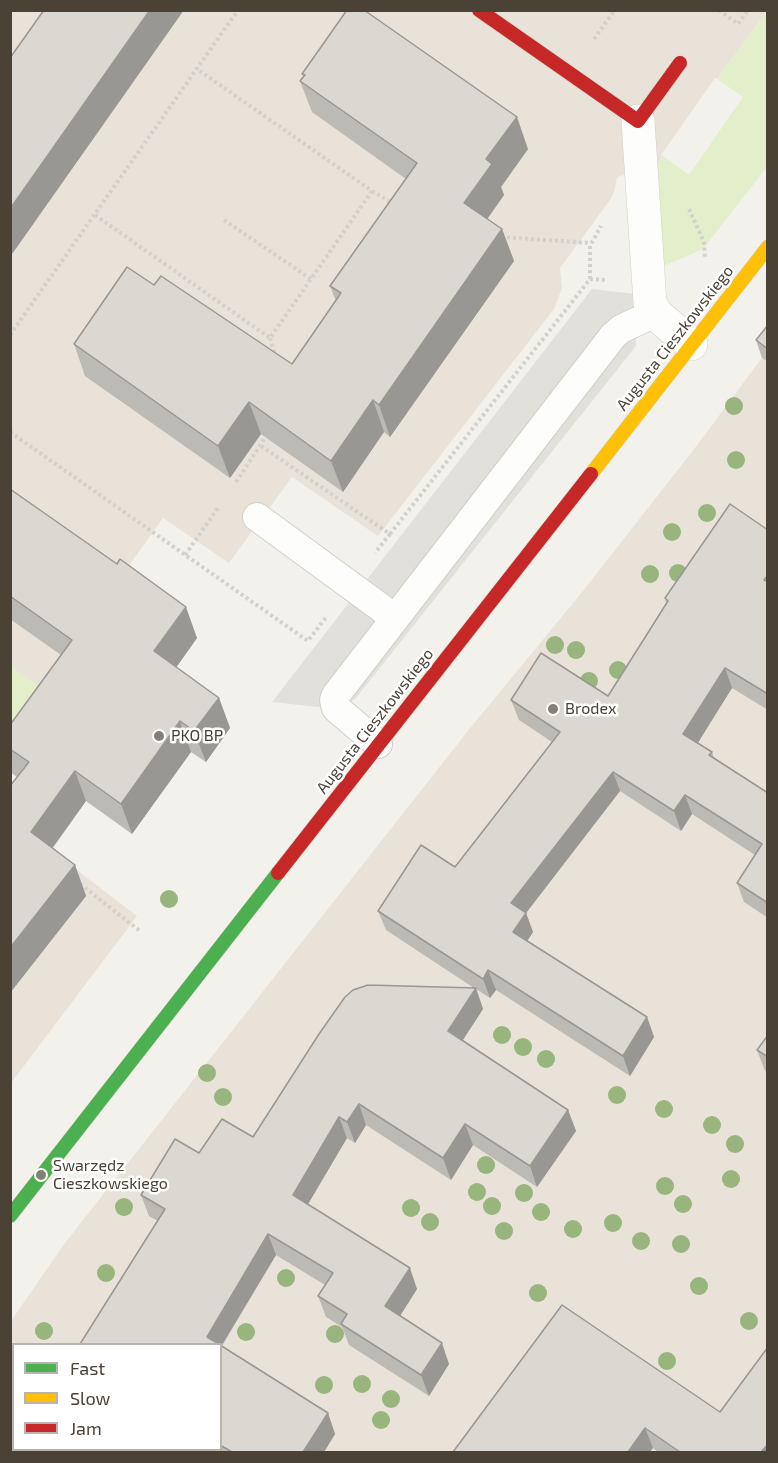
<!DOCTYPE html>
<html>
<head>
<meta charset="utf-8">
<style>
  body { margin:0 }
  #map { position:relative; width:778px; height:1463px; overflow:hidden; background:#f3f1ec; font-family:"Exo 2",sans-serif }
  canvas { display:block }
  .frame { position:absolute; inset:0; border:12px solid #4b4236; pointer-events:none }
  .legend { position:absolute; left:12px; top:1343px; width:210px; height:108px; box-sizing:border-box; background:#fff; border:2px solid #b7b3af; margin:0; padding:8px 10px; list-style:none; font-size:18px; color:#4b4236 }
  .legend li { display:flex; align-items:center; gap:12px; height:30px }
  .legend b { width:30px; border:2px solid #b7b3af }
</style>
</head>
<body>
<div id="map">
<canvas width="778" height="1463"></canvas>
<div class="frame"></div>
<ul class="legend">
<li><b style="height:8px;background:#4caf50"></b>Fast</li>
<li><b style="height:8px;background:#ffc107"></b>Slow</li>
<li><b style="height:8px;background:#c62828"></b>Jam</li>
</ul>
</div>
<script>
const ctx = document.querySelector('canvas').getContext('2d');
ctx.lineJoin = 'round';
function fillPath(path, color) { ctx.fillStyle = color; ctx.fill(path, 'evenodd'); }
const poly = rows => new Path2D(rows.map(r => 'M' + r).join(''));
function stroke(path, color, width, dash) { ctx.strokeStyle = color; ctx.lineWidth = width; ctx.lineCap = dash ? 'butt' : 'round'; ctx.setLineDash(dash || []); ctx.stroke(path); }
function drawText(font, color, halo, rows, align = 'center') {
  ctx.font = font + ' "Exo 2",sans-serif'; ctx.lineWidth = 5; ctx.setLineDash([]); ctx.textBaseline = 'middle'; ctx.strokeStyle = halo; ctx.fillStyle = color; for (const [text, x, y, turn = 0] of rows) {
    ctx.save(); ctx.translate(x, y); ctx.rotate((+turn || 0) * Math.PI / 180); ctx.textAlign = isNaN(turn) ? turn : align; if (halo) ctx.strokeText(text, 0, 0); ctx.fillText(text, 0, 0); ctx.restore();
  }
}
fillPath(poly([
  [11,11,767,11,717,79,715,78,661,155,663,156,657,165,617,177,615,189,610,200,560,268,562,288,554,309,378,536,292,477,229,563,163,518,40,690,11,669],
  [767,351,767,1452,11,1452,11,1321,65,1243,471,727,583,591,698,444],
  [14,1344,220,1344,220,1450,14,1450],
  [10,819,137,916,11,1083,10,1083]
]), '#e8e2d9');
fillPath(poly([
  [767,11,767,167,703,249,666,265,663,264,657,165,663,156,689,175,743,97,717,79],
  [11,666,61,702,11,765]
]), '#e2efca');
fillPath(poly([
  [592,289,635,294,636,346,355,699,347,704,318,707,272,702]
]), '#e2e0db');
const lane = poly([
  [257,517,395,618],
  [378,744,336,708,334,700,336,695,613,336,621,329,655,313]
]);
const street = poly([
  [638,121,650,303,655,313,691,344]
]);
const fast = poly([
  [10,1216,278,873]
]);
const slow = poly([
  [591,474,768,247]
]);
const jam = poly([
  [479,10,638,121,680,63],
  [278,873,591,474]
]);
stroke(lane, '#d1cfca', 30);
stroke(street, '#d1cfca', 34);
stroke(fast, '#d5d0c4', 15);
stroke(slow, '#d5d0c4', 15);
stroke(jam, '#d5d0c4', 15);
stroke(poly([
  [719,10,738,24,748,10],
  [594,39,615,10],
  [372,191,394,204],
  [689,209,704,242,705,258],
  [95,215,270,338,372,191,197,69],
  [224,220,311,279],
  [501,237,591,243],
  [590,279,590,246,601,226],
  [10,335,238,10],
  [270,338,275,355],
  [10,432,308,641,327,616],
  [261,446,390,534,375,553],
  [236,482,265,438],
  [390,534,590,279,606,280],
  [185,555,218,508],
  [80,884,140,931]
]), '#d3d1cb', 4, [3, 3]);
stroke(lane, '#fdfdfc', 28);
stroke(street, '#fdfdfc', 33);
stroke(fast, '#4caf50', 14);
stroke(slow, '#ffc107', 14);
stroke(jam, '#c62828', 14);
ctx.fillStyle = '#97b57d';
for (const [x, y] of [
  [734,406],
  [736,460],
  [707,513],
  [672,532],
  [678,573],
  [650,574],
  [555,645],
  [576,650],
  [618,670],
  [589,681],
  [169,899],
  [502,1035],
  [523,1047],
  [546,1059],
  [207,1073],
  [617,1095],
  [223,1097],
  [664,1109],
  [712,1125],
  [735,1144],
  [486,1165],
  [731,1179],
  [665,1186],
  [477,1192],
  [524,1193],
  [683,1204],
  [492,1206],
  [124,1207],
  [411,1208],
  [541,1212],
  [430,1222],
  [613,1223],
  [573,1229],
  [504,1231],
  [641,1241],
  [681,1244],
  [106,1273],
  [286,1278],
  [699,1286],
  [538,1293],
  [749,1321],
  [44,1331],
  [246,1332],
  [335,1334],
  [667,1361],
  [362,1384],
  [324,1385],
  [391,1399],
  [381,1420]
]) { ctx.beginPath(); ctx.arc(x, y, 9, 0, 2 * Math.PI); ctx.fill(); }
fillPath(poly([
  [302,74,528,149,501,187,504,195,487,219,502,229,514,261,390,437,384,432,343,492,261,434,230,478,85,376,74,344,154,285,292,364,336,301,330,286,406,179,312,112,300,81,303,76],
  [768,325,768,362,762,358,756,340],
  [10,489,197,638,176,667,219,698,230,728,206,762,191,752,132,834,86,801,53,848,75,865,86,896,10,993,17,777,10,772,10,725,61,655,10,619],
  [768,530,768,710,732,688,697,743,712,752,714,758,768,793,768,918,744,902,737,883,755,855,692,814,681,831,620,791,526,913,533,932,527,941,647,1017,654,1037,630,1076,496,990,490,998,476,989,483,1009,463,1040,568,1110,576,1131,537,1187,473,1145,451,1180,366,1125,355,1143,347,1138,308,1204,417,1289,400,1316,449,1364,429,1396,349,1345,342,1327,326,1317,318,1296,325,1285,276,1255,222,1346,328,1413,335,1434,324,1452,206,1452,202,1449,220,1449,220,1344,158,1221,149,1216,141,1195,199,1153,253,1137,474,988,386,930,378,911,455,867,552,742,519,720,511,700,608,696,666,603,665,598],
  [768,1035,768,1073,765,1071,757,1050],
  [562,1305,768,1452,658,1452,653,1448]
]), '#bcbab5');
fillPath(poly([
  [150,10,184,10,10,257,10,209],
  [517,117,528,149,501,187,504,195,476,235,464,203,486,159],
  [502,229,514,261,390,437,379,405],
  [373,400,384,432,343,492,331,461],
  [249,402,261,434,230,478,218,446],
  [186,607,197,638,166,682,154,651],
  [725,668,732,688,691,754,683,734],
  [219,698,230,728,206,762,194,731],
  [180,721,191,752,132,834,121,804],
  [75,771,86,801,42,862,31,832],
  [613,772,620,791,526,913,533,932,520,952,513,932,511,903],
  [685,795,692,814,681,831,674,811],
  [75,865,86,896,10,993,10,948],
  [488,970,496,990,490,998,483,979],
  [476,988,483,1009,455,1052,448,1031],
  [647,1017,654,1037,630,1076,623,1056],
  [359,1104,366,1125,355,1143,347,1122],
  [568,1110,576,1131,537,1187,530,1166],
  [339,1117,347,1138,301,1216,293,1195],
  [465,1124,473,1145,451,1180,443,1158],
  [268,1234,276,1255,220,1348,220,1344,210,1344,207,1337],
  [410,1268,417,1289,393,1327,385,1306],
  [442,1343,449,1364,429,1396,421,1375],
  [328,1413,335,1434,324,1452,303,1452],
  [645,1428,653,1448,650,1452,628,1452],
  [768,1444,768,1452,761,1452],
  [155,1449,175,1449,173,1452,153,1452]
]), '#999793');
const building = poly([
  [44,10,150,10,10,209,10,58,44,10],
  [347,10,364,10,517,117,486,159,492,164,464,203,502,229,379,405,373,400,331,461,249,402,218,446,74,344,127,267,154,285,161,276,292,364,341,293,330,286,417,163,300,81,305,75,302,74,347,10],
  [768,325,768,349,756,340,768,325],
  [10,489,117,564,120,559,186,607,154,651,219,698,194,731,180,721,121,804,75,771,31,832,75,865,10,948,10,786,29,762,10,749,10,725,72,640,10,596,10,489],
  [730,504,768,530,768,575,764,580,768,582,768,694,725,668,683,734,712,752,709,755,768,793,768,903,737,883,762,844,685,795,674,811,613,772,511,903,526,913,513,932,647,1017,623,1056,488,970,483,979,378,911,421,845,455,867,560,732,511,700,541,653,608,696,668,601,665,598,730,504],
  [368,985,476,988,448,1031,568,1110,530,1166,465,1124,443,1158,359,1104,347,1122,339,1117,293,1195,410,1268,385,1306,442,1343,421,1375,341,1324,347,1314,318,1296,333,1273,268,1234,207,1337,219,1344,80,1344,165,1209,141,1195,175,1139,199,1153,222,1119,253,1137,319,1034,345,997,353,990,368,985],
  [768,1035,768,1057,757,1050,768,1035],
  [562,1305,720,1412,768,1347,768,1444,761,1452,680,1452,645,1428,628,1452,453,1452,562,1305],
  [220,1345,328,1413,303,1452,232,1452,220,1445,220,1345],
  [41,1449,155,1449,153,1452,40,1452,41,1449]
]);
fillPath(building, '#dbd8d2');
stroke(building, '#999793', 1.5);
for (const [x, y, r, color] of [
  [553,709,6,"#867f76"],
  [159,736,6,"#867f76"],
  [41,1175,6,"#867f76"]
]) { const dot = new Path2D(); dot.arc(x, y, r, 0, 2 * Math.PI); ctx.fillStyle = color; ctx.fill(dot); stroke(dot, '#fff', 2); }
drawText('16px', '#4b4236', '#fff', [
  ["Augusta Cieszkowskiego",675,338,-52],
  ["Augusta Cieszkowskiego",375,721,-52]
]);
drawText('16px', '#4b4236', '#fff', [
  ["Brodex",565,709],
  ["PKO BP",171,736],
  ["Swarzędz",53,1166],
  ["Cieszkowskiego",53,1184]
], 'left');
</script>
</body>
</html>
